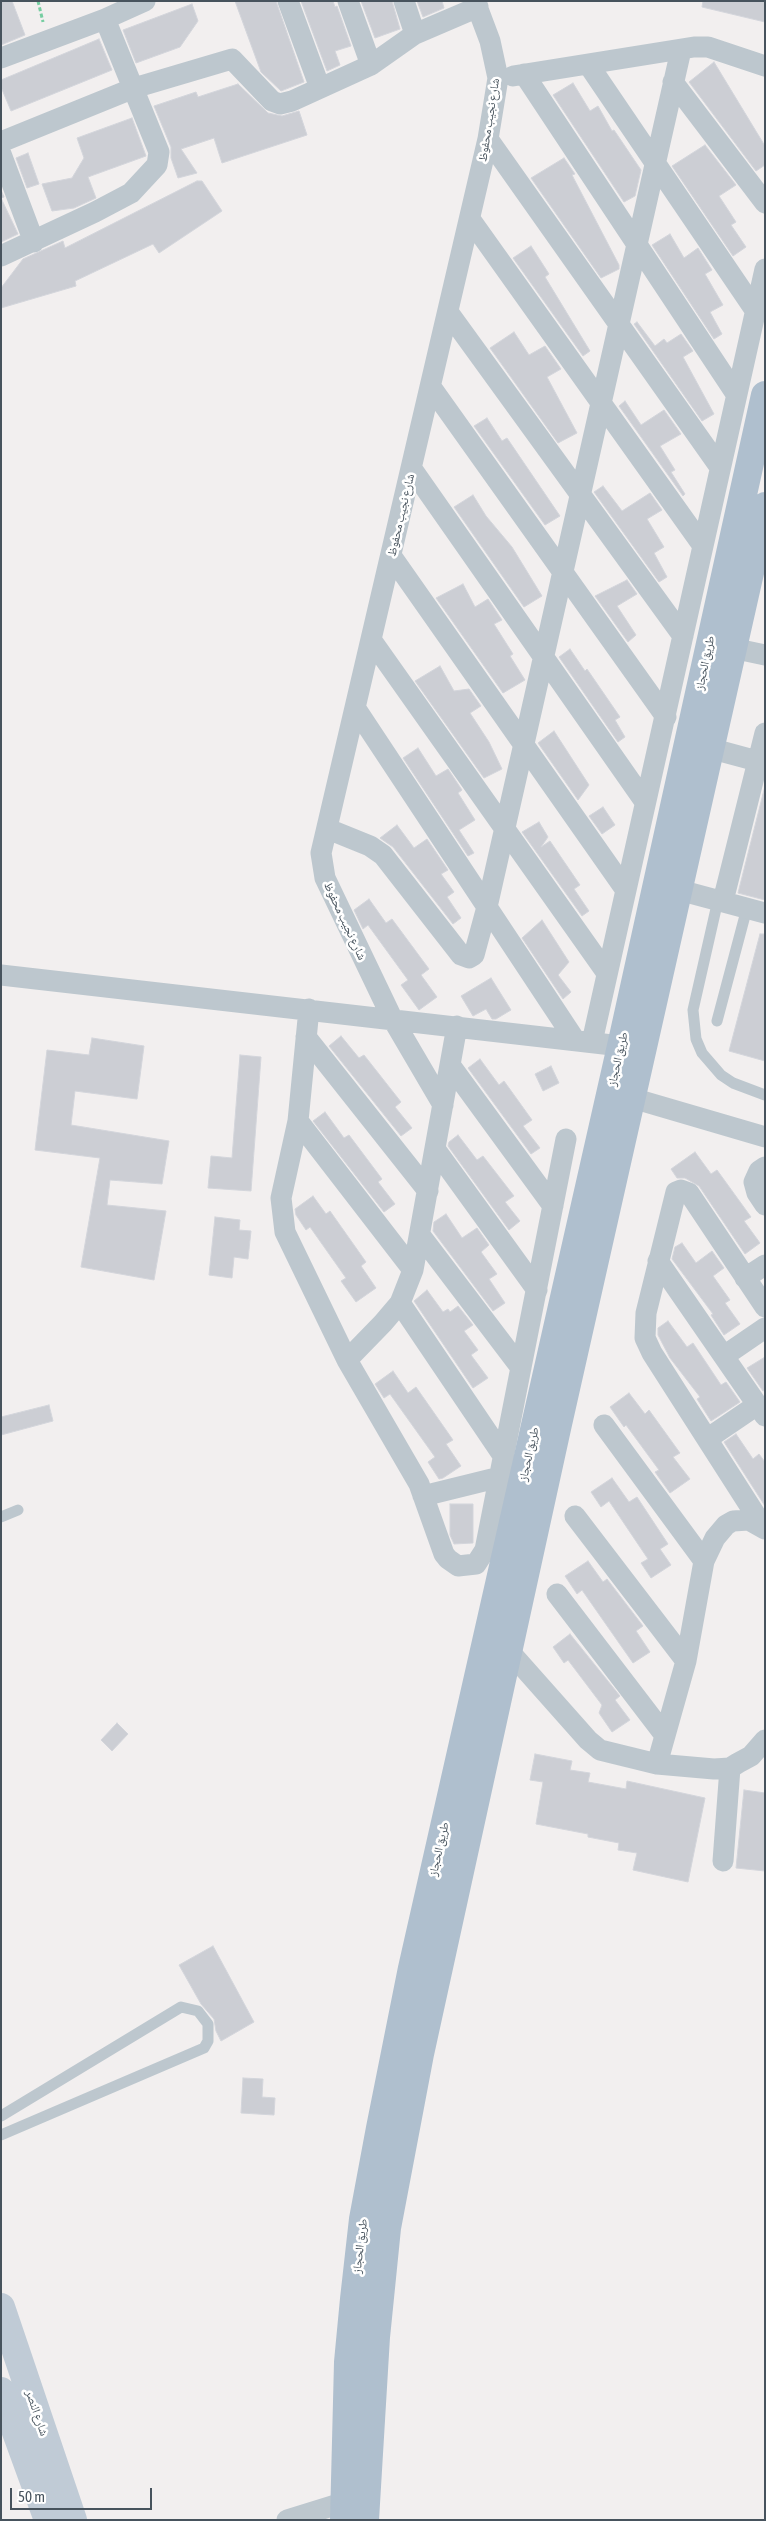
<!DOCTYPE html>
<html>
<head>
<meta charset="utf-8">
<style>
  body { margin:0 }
  #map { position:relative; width:766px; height:2521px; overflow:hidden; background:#f2efef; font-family:"Asap Condensed",sans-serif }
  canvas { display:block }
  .frame { position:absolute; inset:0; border:2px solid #47535d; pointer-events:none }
  .scale { position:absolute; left:10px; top:2488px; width:142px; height:22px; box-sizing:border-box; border:2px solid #47535d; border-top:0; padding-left:6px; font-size:15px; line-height:18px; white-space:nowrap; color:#47535d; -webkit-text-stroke:4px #fff; paint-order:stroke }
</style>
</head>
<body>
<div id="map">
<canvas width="766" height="2521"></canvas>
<div class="frame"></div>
<div class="scale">50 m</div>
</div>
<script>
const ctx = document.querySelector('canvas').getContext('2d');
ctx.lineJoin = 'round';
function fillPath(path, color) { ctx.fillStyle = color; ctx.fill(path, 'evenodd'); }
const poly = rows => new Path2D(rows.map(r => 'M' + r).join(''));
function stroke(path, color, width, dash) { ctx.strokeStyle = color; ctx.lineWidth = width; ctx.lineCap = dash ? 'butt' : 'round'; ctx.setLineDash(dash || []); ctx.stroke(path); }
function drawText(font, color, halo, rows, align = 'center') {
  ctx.font = font + ' "Asap Condensed","Noto Naskh Arabic",sans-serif'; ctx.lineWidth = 5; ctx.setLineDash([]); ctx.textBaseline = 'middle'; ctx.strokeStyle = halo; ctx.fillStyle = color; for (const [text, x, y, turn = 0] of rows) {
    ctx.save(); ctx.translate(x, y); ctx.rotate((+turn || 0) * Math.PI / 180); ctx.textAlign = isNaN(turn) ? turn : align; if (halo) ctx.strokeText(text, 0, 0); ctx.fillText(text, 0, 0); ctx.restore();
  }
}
const building = poly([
  [1,1,12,1,25,35,1,45,1,1],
  [235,1,276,1,304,82,281,91,261,72,235,1],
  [301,1,333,1,335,7,337,6,351,46,335,51,340,65,327,71,301,1],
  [361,1,392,1,400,29,375,38,361,1],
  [417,1,442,1,444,8,423,17,417,1],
  [703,1,765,1,765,22,702,7,703,1],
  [192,4,198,21,180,47,136,63,123,30,192,4],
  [99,39,112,70,11,111,1,87,1,80,99,39],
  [714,62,765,146,765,165,756,171,689,82,714,62],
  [573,83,590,111,598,106,612,131,614,130,641,170,635,196,624,202,553,95,573,83],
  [238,84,268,113,282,116,299,111,307,135,222,163,214,138,181,149,197,173,178,178,171,158,171,147,154,106,196,92,198,97,238,84],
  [132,118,146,156,88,177,96,198,74,208,52,211,42,184,72,178,84,158,77,138,132,118],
  [705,145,736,185,719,196,736,222,731,225,746,247,733,256,672,166,705,145],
  [28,153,39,184,27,188,16,158,28,153],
  [564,158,575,174,572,175,619,265,619,269,601,278,531,178,564,158],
  [197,181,202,181,222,211,159,253,153,244,75,281,76,286,1,308,1,288,23,259,63,241,65,248,197,181],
  [1,190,4,197,1,198,18,234,1,242,1,190],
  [670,234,684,258,698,248,712,270,705,274,723,305,710,312,722,334,714,339,652,245,670,234],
  [531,246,549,274,545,277,590,351,583,356,513,258,531,246],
  [637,322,655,346,664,339,667,343,681,334,693,351,683,357,714,414,702,421,634,324,637,322],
  [514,332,529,355,545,346,561,369,547,377,577,433,558,443,490,348,514,332],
  [625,401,641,425,664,410,681,434,660,446,675,470,671,472,685,494,683,496,619,406,625,401],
  [487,418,502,441,507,438,560,516,545,525,474,426,487,418],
  [603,486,622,511,650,493,662,510,647,519,664,547,654,553,667,577,659,582,594,492,603,486],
  [473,495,486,516,512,547,542,596,524,607,454,507,473,495],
  [627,580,637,594,617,606,636,635,628,642,595,596,627,580],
  [463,584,475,607,488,599,502,620,494,624,513,654,510,656,525,680,503,693,436,598,463,584],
  [570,649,585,671,587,669,620,717,615,720,625,737,618,742,559,657,570,649],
  [440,666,454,691,469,689,481,706,470,713,489,742,502,769,484,778,415,681,440,666],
  [554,731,589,785,578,800,538,743,554,731],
  [418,748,436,776,448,769,462,790,458,793,475,820,459,830,474,853,468,856,403,758,418,748],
  [765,786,765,900,738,893,765,786],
  [603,807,615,825,602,834,589,816,603,807],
  [539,822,548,837,541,847,550,841,580,885,574,889,589,911,582,916,522,832,539,822],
  [397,825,414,848,427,839,448,870,441,874,454,892,447,897,461,918,453,924,393,847,380,838,397,825],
  [369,899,386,923,392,919,429,969,421,975,437,997,419,1010,401,985,408,980,368,925,363,929,354,910,369,899],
  [542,920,569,962,558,975,571,992,563,999,522,938,542,920],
  [760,934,765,934,765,1061,729,1051,760,934],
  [491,978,511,1010,496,1019,492,1019,486,1009,473,1016,461,996,491,978],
  [341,1036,359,1058,364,1055,401,1102,395,1107,412,1128,401,1136,329,1046,341,1036],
  [92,1038,144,1046,137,1099,75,1091,71,1125,169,1141,162,1184,110,1180,107,1205,166,1211,154,1280,81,1267,100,1158,35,1150,47,1050,89,1055,92,1038],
  [240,1055,261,1057,251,1191,208,1188,211,1156,232,1158,240,1055],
  [480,1059,499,1085,504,1081,532,1120,523,1126,540,1148,531,1154,468,1068,480,1059],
  [551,1066,559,1083,543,1091,535,1074,551,1066],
  [325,1112,344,1138,349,1135,382,1179,378,1182,395,1204,384,1212,313,1121,325,1112],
  [458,1135,477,1160,483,1156,514,1196,505,1202,520,1221,509,1230,448,1146,449,1142,458,1135],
  [695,1152,711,1174,717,1170,751,1217,744,1221,760,1243,745,1254,699,1186,685,1178,677,1178,671,1169,695,1152],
  [313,1196,326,1214,330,1211,366,1262,361,1266,376,1288,356,1302,341,1281,346,1278,310,1227,306,1230,296,1215,295,1209,313,1196],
  [446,1214,462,1238,477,1228,489,1245,481,1252,497,1274,489,1279,505,1303,493,1311,433,1231,434,1222,446,1214],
  [215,1217,240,1220,239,1230,251,1231,248,1259,234,1257,232,1278,209,1275,215,1217],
  [682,1243,696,1263,712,1251,724,1268,713,1276,730,1300,725,1303,740,1324,724,1335,711,1315,713,1314,672,1259,675,1247,682,1243],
  [427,1290,443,1312,448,1309,450,1312,458,1306,473,1325,464,1331,478,1350,471,1355,488,1378,473,1388,414,1301,427,1290],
  [668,1321,687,1347,693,1343,721,1385,726,1382,740,1402,711,1421,697,1399,700,1397,670,1358,658,1335,658,1328,668,1321],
  [765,1357,765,1390,763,1391,747,1368,765,1357],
  [393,1371,408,1393,416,1387,453,1440,446,1444,461,1466,443,1478,439,1479,428,1462,435,1457,390,1394,384,1398,375,1384,393,1371],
  [629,1393,645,1414,649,1410,680,1453,673,1457,690,1479,670,1493,655,1472,659,1470,626,1425,624,1427,610,1407,629,1393],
  [49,1405,53,1421,1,1435,1,1417,49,1405],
  [736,1434,753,1459,759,1454,765,1462,765,1506,724,1442,736,1434],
  [612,1478,629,1502,637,1497,668,1544,660,1549,671,1565,651,1578,641,1563,648,1559,609,1501,601,1507,591,1492,612,1478],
  [450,1504,473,1504,473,1543,454,1544,450,1535,450,1504],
  [588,1561,603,1582,607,1579,643,1626,636,1631,650,1652,633,1663,582,1590,577,1594,565,1576,588,1561],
  [570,1634,620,1696,615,1700,630,1720,612,1732,599,1713,602,1705,568,1660,564,1663,553,1647,570,1634],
  [117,1723,128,1734,112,1751,101,1740,117,1723],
  [535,1754,572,1761,570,1770,590,1773,588,1782,626,1789,627,1781,705,1798,688,1882,633,1870,637,1853,618,1850,619,1843,588,1837,588,1834,536,1824,543,1782,530,1780,535,1754],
  [744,1790,765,1793,765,1871,736,1868,744,1790],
  [213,1946,254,2022,221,2041,216,2031,214,2019,201,2004,179,1965,213,1946],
  [243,2078,263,2079,262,2097,275,2098,274,2115,241,2113,243,2078]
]);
fillPath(building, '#ccced4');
stroke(building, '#d3d5db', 1);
stroke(poly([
  [38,1,43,22]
]), '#76cda1', 3, [4, 2.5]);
stroke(poly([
  [718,900,693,1010,696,1039,702,1053,721,1075,733,1083,765,1095],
  [717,1021,747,908],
  [1,1517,18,1510],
  [1,2116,181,2007,198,2011,208,2024,208,2041,204,2048,1,2135]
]), '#bdc7ce', 11);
stroke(poly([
  [288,1,320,88],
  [348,1,371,65],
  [404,1,415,34],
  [105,19,145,1],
  [1,58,105,19,159,152,157,165,131,193,95,212,1,256],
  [588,64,755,310],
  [524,74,736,394],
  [513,76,694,47,708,47,765,66],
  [673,82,765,203],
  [488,139,719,466],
  [1,142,134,88,232,59,272,101,280,104,292,101,371,65,415,34,478,7],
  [1,154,34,242],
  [470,219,703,546],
  [448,312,683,636],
  [431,387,666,717],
  [412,469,645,802],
  [392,557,625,889],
  [372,641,606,972],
  [732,648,765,655],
  [356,709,575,1040],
  [709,748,765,763],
  [328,829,370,846,383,855,461,955,469,958,474,955,487,907,681,50],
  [679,890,765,913],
  [723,901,765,733],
  [1,975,621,1046],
  [309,1009,298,1121,281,1198,285,1232,347,1360,419,1484,444,1554,448,1559,458,1566,476,1564,485,1550,566,1139],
  [306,1037,428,1191],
  [592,1042,765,269],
  [450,1065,553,1206],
  [632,1098,765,1137],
  [443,1105,392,1018,325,878,321,853,488,139,498,78,490,41,475,1],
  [298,1121,413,1270],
  [435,1149,537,1290],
  [765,1167,759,1171,754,1182,757,1193,765,1205],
  [420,1235,521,1368],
  [658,1261,765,1416],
  [745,1278,765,1265],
  [400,1303,504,1457],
  [724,1356,765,1328],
  [347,1360,383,1323,400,1303,413,1270,457,1026],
  [604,1425,704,1561],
  [707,1439,757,1405],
  [423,1496,500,1477],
  [575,1516,686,1661],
  [764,1528,652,1353,645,1338,646,1313,676,1192,681,1190,689,1193,765,1307],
  [557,1594,664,1734],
  [509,1651,588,1740,600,1750,657,1764,714,1769,730,1768,738,1763,751,1756,765,1740],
  [657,1764,686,1661,704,1561,715,1538,726,1525,733,1521,749,1520,765,1529],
  [723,1861,730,1768],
  [287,2520,345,2502]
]), '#bdc7ce', 21);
stroke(poly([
  [1,2307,73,2520],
  [1,2391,48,2520]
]), '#c0cbd6', 28);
stroke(poly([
  [344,2520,348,2362,354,2299,363,2219,380,2128,412,1968,621,1046,765,395],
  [365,2520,376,2337,387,2228,420,2054,558,1424,765,506]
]), '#afbfce', 28);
drawText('12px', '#47535d', '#fff', [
  ["شارع نجيب محفوظ",489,120,-81],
  ["شارع نجيب محفوظ",401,515,-77],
  ["طريق الحجاز",705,663,-78],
  ["شارع نجيب محفوظ",345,921,65],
  ["طريق الحجاز",618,1059,-77],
  ["طريق الحجاز",529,1454,-77],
  ["طريق الحجاز",439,1849,-77],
  ["طريق الحجاز",360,2246,-83],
  ["شارع النصر",37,2413,71]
]);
</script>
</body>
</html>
